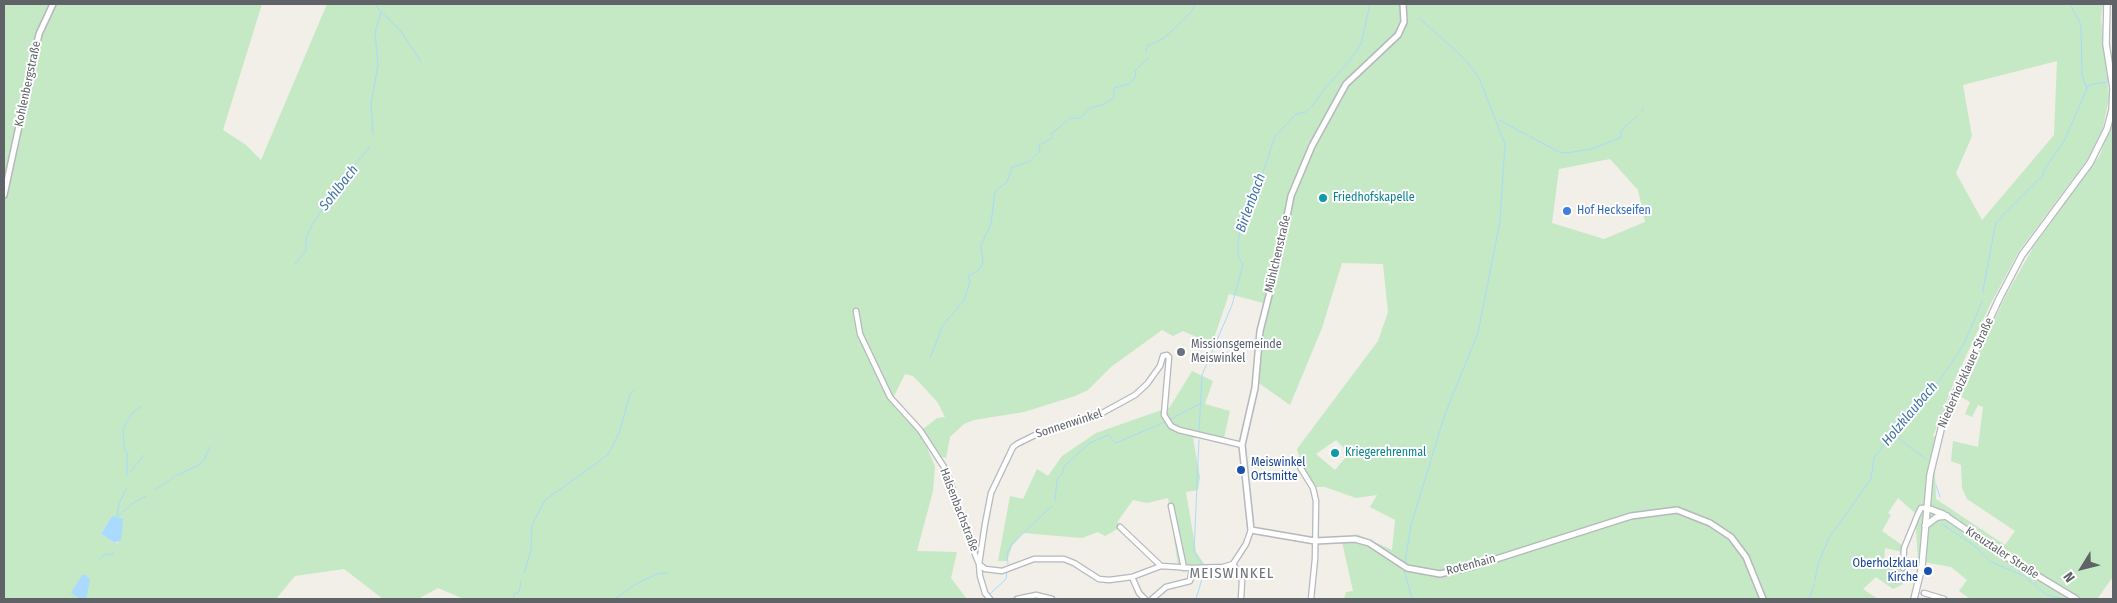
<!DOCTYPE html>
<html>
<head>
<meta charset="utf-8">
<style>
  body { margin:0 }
  #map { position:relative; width:2117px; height:603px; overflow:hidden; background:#f1efe8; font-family:"Fira Sans Condensed",sans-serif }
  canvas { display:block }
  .frame { position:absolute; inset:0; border:5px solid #5f6368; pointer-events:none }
  .north { position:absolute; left:2057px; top:543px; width:50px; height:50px; -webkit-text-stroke:4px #fff; paint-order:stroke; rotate:234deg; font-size:14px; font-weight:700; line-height:20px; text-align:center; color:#5f6368 }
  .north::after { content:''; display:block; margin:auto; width:18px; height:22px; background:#5f6368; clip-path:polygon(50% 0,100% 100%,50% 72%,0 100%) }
</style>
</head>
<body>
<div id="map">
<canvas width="2117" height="603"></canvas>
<div class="frame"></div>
<div class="north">N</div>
</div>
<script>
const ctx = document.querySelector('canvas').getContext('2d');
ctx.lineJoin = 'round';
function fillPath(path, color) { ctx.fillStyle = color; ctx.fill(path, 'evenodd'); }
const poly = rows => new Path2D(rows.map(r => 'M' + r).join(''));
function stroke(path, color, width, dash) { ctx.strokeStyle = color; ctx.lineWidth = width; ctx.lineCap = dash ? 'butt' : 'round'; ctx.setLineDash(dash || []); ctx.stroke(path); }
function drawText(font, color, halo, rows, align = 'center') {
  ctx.font = font + ' "Fira Sans Condensed",sans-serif'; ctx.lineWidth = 4; ctx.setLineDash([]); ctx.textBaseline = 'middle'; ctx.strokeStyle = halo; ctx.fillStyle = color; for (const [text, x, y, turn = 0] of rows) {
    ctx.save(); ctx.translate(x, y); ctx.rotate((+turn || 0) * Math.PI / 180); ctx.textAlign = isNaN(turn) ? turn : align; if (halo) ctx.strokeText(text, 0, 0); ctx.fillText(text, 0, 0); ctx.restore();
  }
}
fillPath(poly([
  [4,4,262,4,223,130,246,145,261,160,327,4,2103,4,2101,18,2109,98,2103,128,2087,160,2019,251,1990,305,1956,377,1933,436,1942,436,1935,471,1936,499,2005,545,2015,531,1967,499,1962,488,1961,465,1951,461,1953,441,1978,447,1983,407,1978,405,1972,417,1965,414,1970,402,1959,396,2006,295,2034,246,2100,155,2113,120,2113,577,2097,599,1970,599,1959,591,1967,580,1951,567,1918,561,1915,513,1898,498,1888,513,1891,515,1882,531,1902,545,1901,552,1885,548,1884,563,1900,568,1903,584,1893,589,1876,577,1863,589,1878,599,1344,599,1346,592,1353,591,1342,542,1357,534,1392,550,1395,520,1370,507,1377,495,1356,498,1325,487,1313,487,1301,463,1297,449,1378,341,1388,312,1383,264,1342,263,1322,328,1290,405,1253,379,1255,343,1263,303,1229,294,1212,344,1183,331,1173,336,1162,330,1111,367,1088,390,1075,396,1024,412,974,420,964,424,950,437,946,458,941,457,922,430,937,418,945,417,938,403,920,383,913,376,905,374,894,396,894,400,915,421,935,466,933,491,917,551,957,552,951,578,967,599,464,599,438,588,418,599,383,599,344,569,295,576,276,599,4,599],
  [2057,61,2054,135,1982,220,1956,173,1972,136,1963,85],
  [1610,159,1638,190,1645,222,1604,239,1552,223,1559,169],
  [1336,440,1349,453,1335,470,1316,454],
  [112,516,118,543,115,543,101,534],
  [1192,371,1213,381,1205,404,1230,411,1224,438,1193,438,1200,477,1198,490,1186,492,1196,552,1204,564,1178,565,1168,498,1147,503,1133,500,1118,521,1119,528,1105,536,1098,532,1082,538,1023,533,1012,546,1007,561,998,561,1010,496,1023,499,1037,469,1048,476,1062,456,1096,433,1170,407]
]), '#c5e8c5');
fillPath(poly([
  [112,516,123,519,121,540,115,543,101,534],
  [82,575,86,575,90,580,86,599,80,599,71,593]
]), '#aadaff');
stroke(poly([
  [1397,4,1399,5],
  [381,12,400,30,421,62],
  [1146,52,1147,46,1164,38,1189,14,1196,4],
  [2087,88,2089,85,2107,82,2108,74],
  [1642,111,1643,109],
  [1499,120,1559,152,1566,153,1592,149,1622,137,1620,133,1626,125,1638,116],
  [373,134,371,104,378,65,375,33,381,12,375,4],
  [295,264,306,251,306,238,312,225,324,207,337,195,344,179,370,146],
  [1984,294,1983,290,1996,222,2043,175,2044,170,2064,141,2087,89,2082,75,2081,25,2070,4],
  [930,358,943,325,964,300,970,282,968,276,979,270,983,263,981,245,991,224,995,191,1007,182,1012,167,1029,162,1040,151,1039,145,1053,138,1051,134,1070,118,1080,118,1090,108,1102,105,1114,98,1114,88,1129,84,1136,76,1135,71,1149,57],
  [1171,419,1201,403],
  [1199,432,1202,375,1232,305,1243,265,1238,256,1238,242,1242,220,1249,215,1275,136,1296,114,1306,112,1313,105,1325,88,1348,63,1361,44,1370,4],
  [1892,434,1926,459],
  [1199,440,1194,552,1202,564],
  [130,472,144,455],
  [127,476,127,453,124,448,123,429,132,413,141,407],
  [1936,485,1940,497],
  [155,490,175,476,199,465,204,460,210,447],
  [1055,500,1057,479,1062,475,1064,466,1090,443,1108,435,1116,443,1165,422],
  [117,516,119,504,126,489],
  [117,517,133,503,146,496],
  [1942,524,1976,547,1991,562,2024,576,2047,595,2064,599],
  [100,559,105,554,112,555,114,552],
  [1405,562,1411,525,1445,414,1478,333,1500,221,1505,144,1479,78,1465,59,1420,19],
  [1008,564,1007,553,1011,545,1052,506],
  [1404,570,1412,599],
  [524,573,531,550,532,525,545,500,608,455,619,433,630,394,635,390],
  [1815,580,1818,564,1829,538,1871,479,1874,458,1892,432,1924,401,1946,371,1963,346,1982,302],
  [990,594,1006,579,1007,571],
  [514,599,514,594,519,592,521,581],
  [615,599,636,584,657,574,667,573],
  [1196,599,1204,572],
  [1809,599,1814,585]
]), '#aadaff', 1);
const minor = poly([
  [856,311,860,334,890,397,920,430,944,467,951,483,957,510,979,564,985,569,1002,571,1034,559,1064,559,1074,563,1099,579,1109,580,1132,577,1161,566,1192,568,1223,567,1233,564,1246,544,1251,530],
  [1300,467,1313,488,1316,501,1315,559,1311,599],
  [1171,506,1184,568],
  [1120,527,1161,566],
  [1233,564,1239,572,1242,581,1241,599],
  [1903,568,1904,548,1918,514,1921,508,1927,508],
  [1132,577,1139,593,1145,599],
  [1924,593,1944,599],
  [990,599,985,593,980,576,979,564,985,524,991,493,1013,447,1017,444,1041,432,1093,418,1135,395,1147,384,1160,366,1163,356,1167,355,1169,357,1164,415,1171,426,1179,430,1242,445],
  [1017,599,1036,595,1052,599],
  [1152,599,1166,587,1190,581,1192,568]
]);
const tertiary = poly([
  [1403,4,1404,22,1398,35,1346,84,1312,146,1291,196,1280,252,1260,331,1255,388,1242,445,1251,530,1315,541,1355,539,1369,543,1407,568,1440,574,1474,566,1631,516,1677,510,1710,523,1731,537,1746,557,1763,599],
  [4,195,39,34,53,4]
]);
const secondary = poly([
  [1927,508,1943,514,2003,555,2076,599],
  [1925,526,1937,517,1947,516],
  [1914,599,1922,566,1930,475,1943,421,1999,299,2022,255,2090,163,2107,129,2112,110,2113,88,2106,44,2107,4]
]);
stroke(minor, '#b5b8bc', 7);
stroke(tertiary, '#b5b8bc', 8);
stroke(secondary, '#b6babf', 8);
stroke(minor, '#fff', 4.5);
stroke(tertiary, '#fff', 5);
stroke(secondary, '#fff', 5.5);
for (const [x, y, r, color] of [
  [1323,198,5,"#0f9aa8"],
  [1567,211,5,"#3f7fe0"],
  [1181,352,5,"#6b7280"],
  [1335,453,5,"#0f9aa8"],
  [1241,470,5,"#1a4fb4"],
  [1928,571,5,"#1a4fb4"]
]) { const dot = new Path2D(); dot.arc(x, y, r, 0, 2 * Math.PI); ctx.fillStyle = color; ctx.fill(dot); stroke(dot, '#fff', 2); }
drawText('12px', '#5f6368', '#fff', [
  ["Kohlenbergstraße",28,84,-78],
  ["Mühlchenstraße",1278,254,-77],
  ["Niederholzklauer Straße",1966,373,-66],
  ["Sonnenwinkel",1069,424,-18],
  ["Halsenbachstraße",959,510,69],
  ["Kreuztaler Straße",2002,553,33],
  ["Rotenhain",1471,565,-15]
]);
drawText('12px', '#0d838f', '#fff', [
  ["Friedhofskapelle",1333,198],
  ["Kriegerehrenmal",1345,453]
], 'left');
drawText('12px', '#366cbe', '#fff', [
  ["Hof Heckseifen",1577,211]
], 'left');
drawText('12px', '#5b616d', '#fff', [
  ["Missionsgemeinde",1191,345],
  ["Meiswinkel",1191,359]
], 'left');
drawText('12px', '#164399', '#fff', [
  ["Meiswinkel",1251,463],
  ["Ortsmitte",1251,477],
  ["Oberholzklau",1918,564,"right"],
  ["Kirche",1918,578,"right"]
], 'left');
drawText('italic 14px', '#4174aa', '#fff', [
  ["Sohlbach",339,188,-52],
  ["Birlenbach",1251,203,-70],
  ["Holzklaubach",1910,414,-50]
]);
ctx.letterSpacing = '1px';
drawText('15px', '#70757a', '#fff', [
  ["MEISWINKEL",1232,574]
]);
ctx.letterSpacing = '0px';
</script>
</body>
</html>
